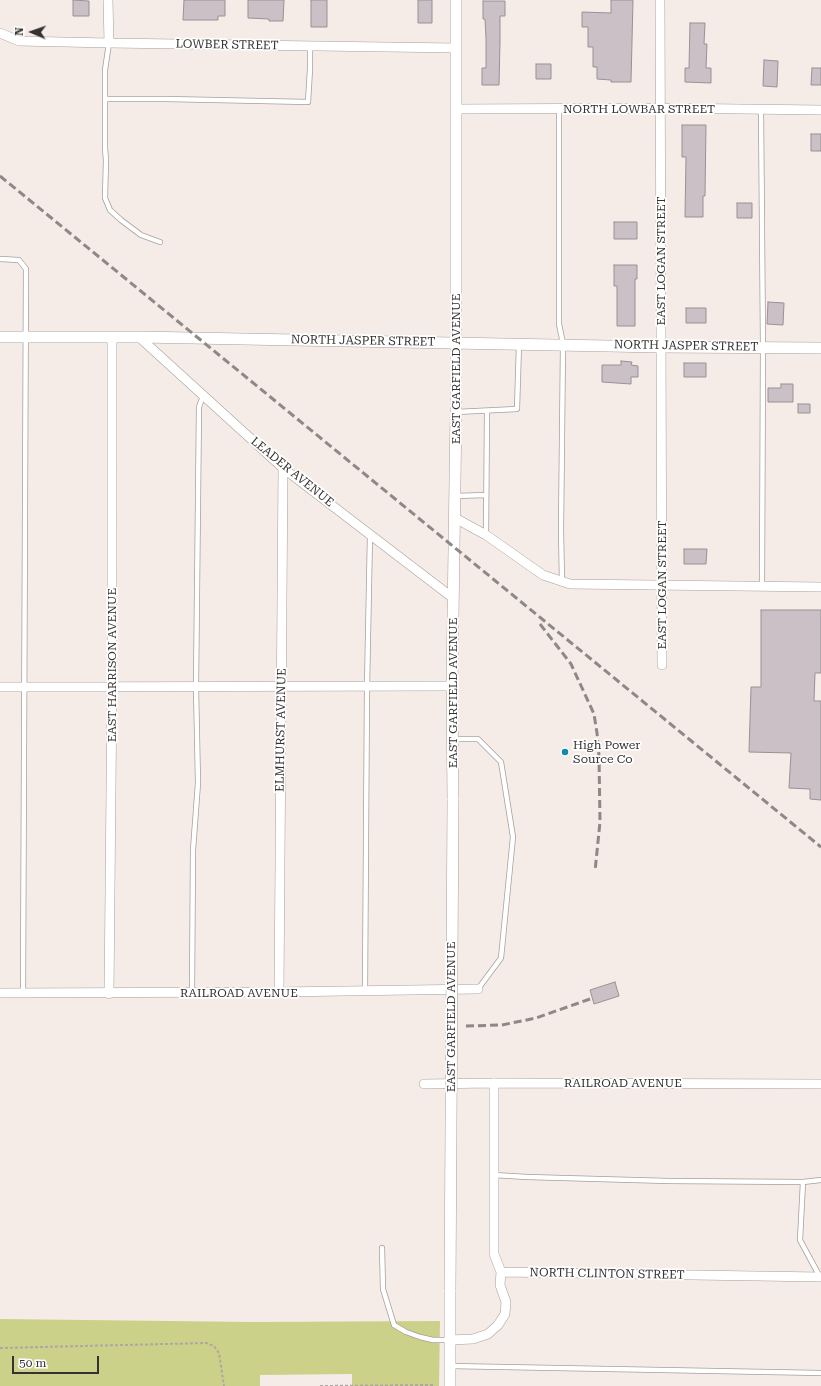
<!DOCTYPE html>
<html>
<head>
<meta charset="utf-8">
<style>
  body { margin:0 }
  #map { position:relative; width:821px; height:1386px; overflow:hidden; background:#f5ebe7; font-family:"Roboto Serif",serif }
  canvas { display:block }
  .north { position:absolute; left:12px; top:12px; width:40px; height:40px; -webkit-text-stroke:3px #fff; paint-order:stroke; rotate:272deg; font-size:11px; font-weight:700; line-height:16px; text-align:center; color:#363231 }
  .north::after { content:''; display:block; margin:auto; width:14px; height:18px; background:#363231; clip-path:polygon(50% 0,100% 100%,50% 72%,0 100%) }
  .scale { position:absolute; left:12px; top:1356px; width:87px; height:18px; box-sizing:border-box; border:2px solid #363231; border-top:0; padding-left:5px; font-size:12px; line-height:14px; white-space:nowrap; color:#363231; -webkit-text-stroke:3px #fff; paint-order:stroke }
</style>
</head>
<body>
<div id="map">
<canvas width="821" height="1386"></canvas>
<div class="north">N</div>
<div class="scale">50 m</div>
</div>
<script>
const ctx = document.querySelector('canvas').getContext('2d');
ctx.lineJoin = 'round';
function fillPath(path, color) { ctx.fillStyle = color; ctx.fill(path, 'evenodd'); }
const poly = rows => new Path2D(rows.map(r => 'M' + r).join(''));
function stroke(path, color, width, dash) { ctx.strokeStyle = color; ctx.lineWidth = width; ctx.lineCap = dash ? 'butt' : 'round'; ctx.setLineDash(dash || []); ctx.stroke(path); }
function drawText(font, color, halo, rows, align = 'center') {
  ctx.font = font + ' "Roboto Serif",serif'; ctx.lineWidth = 3.5; ctx.setLineDash([]); ctx.textBaseline = 'middle'; ctx.strokeStyle = halo; ctx.fillStyle = color; for (const [text, x, y, turn = 0] of rows) {
    ctx.save(); ctx.translate(x, y); ctx.rotate((+turn || 0) * Math.PI / 180); ctx.textAlign = isNaN(turn) ? turn : align; if (halo) ctx.strokeText(text, 0, 0); ctx.fillText(text, 0, 0); ctx.restore();
  }
}
fillPath(poly([
  [0,1319,253,1322,440,1321,439,1386,352,1386,352,1374,260,1375,260,1386,0,1386]
]), '#cbd188');
const building = poly([
  [73,0,89,1,89,16,73,16,73,0],
  [184,0,225,0,225,16,218,16,218,20,183,20,184,0],
  [248,0,284,0,283,21,269,21,269,19,248,18,248,0],
  [311,0,327,0,327,27,311,27,311,0],
  [418,0,432,0,432,23,418,23,418,0],
  [611,0,633,0,631,82,611,82,611,80,597,79,597,67,593,67,593,47,588,47,588,27,582,27,582,12,611,13,611,0],
  [483,1,505,1,505,16,500,16,500,42,499,85,482,85,482,68,486,68,486,38,485,19,483,19,483,1],
  [690,23,705,23,704,44,707,44,706,68,711,68,711,83,685,82,685,68,689,68,690,23],
  [764,60,778,61,777,87,763,86,764,60],
  [536,64,551,64,551,79,536,79,536,64],
  [812,68,821,68,821,85,811,85,812,68],
  [682,125,706,125,705,196,703,196,703,217,685,217,686,157,682,157,682,125],
  [811,134,821,134,821,151,811,151,811,134],
  [737,203,752,203,752,218,737,218,737,203],
  [614,222,637,222,637,239,614,239,614,222],
  [614,265,637,265,637,279,635,279,635,326,617,326,617,286,614,286,614,265],
  [768,302,784,303,783,325,767,324,768,302],
  [686,308,706,308,706,323,686,323,686,308],
  [621,361,632,362,631,365,638,366,638,377,631,377,631,384,602,382,602,365,621,365,621,361],
  [684,363,706,363,706,377,684,377,684,363],
  [781,384,793,384,793,402,768,402,768,388,781,388,781,384],
  [798,404,810,404,810,413,798,413,798,404],
  [684,549,707,549,706,564,684,564,684,549],
  [761,610,821,610,821,673,815,673,814,701,821,701,821,800,810,799,810,789,789,788,791,753,749,752,751,687,761,687,761,610],
  [615,982,619,996,594,1004,590,990,615,982]
]);
fillPath(building, '#cac0c5');
stroke(building, '#999195', 1);
const service = poly([
  [109,43,105,70,105,148,106,160,105,198,110,210,121,220,141,235,160,242],
  [105,99,167,99,308,102,310,69,310,46],
  [559,109,559,324,563,344,561,530,562,582],
  [761,109,763,347,762,587],
  [0,259,19,260,26,269,23,993],
  [456,412,517,409,519,344],
  [455,496,486,495],
  [486,535,487,411],
  [453,739,478,739,501,762,513,837,501,958,478,989],
  [365,991,367,687,370,535],
  [192,993,193,850,198,783,196,687,199,407,203,396],
  [494,1175,527,1177,669,1181,803,1182],
  [382,1248,383,1289,394,1325,406,1332,420,1337,433,1340,450,1340],
  [820,1277,800,1240,803,1182,821,1180],
  [450,1366,821,1373]
]);
const minor = poly([
  [108,0,109,43],
  [660,0,662,665],
  [0,33,19,41,109,43,456,48],
  [457,109,661,108,821,110],
  [139,337,283,468,453,598],
  [455,518,486,535,543,575,570,584,821,587],
  [0,687,452,686],
  [279,992,283,468],
  [0,993,279,992,478,989],
  [109,994,112,686,112,337],
  [494,1083,494,1254,501,1272],
  [424,1084,494,1083,821,1084],
  [450,1340,473,1339,488,1334,498,1325,505,1314,506,1302,500,1285,501,1272,821,1277]
]);
const tertiary = poly([
  [0,337,139,337,660,347,821,348],
  [453,800,452,686,456,412,456,0],
  [450,1386,450,1290]
]);
stroke(service, '#a89f9b', 6);
stroke(minor, '#a89f9b', 10);
stroke(tertiary, '#a89f9b', 12);
stroke(poly([
  [0,1348,206,1343,214,1346,219,1353,224,1386],
  [320,1386,433,1385]
]), '#afa7a4', 2, [3, 2]);
stroke(service, '#fff', 4.5);
stroke(minor, '#fff', 9);
stroke(tertiary, '#fff', 11);
stroke(poly([
  [0,176,821,847],
  [540,624,571,664,594,714,597,733,599,756,600,822,595,871],
  [466,1026,502,1025,536,1018,593,998]
]), '#8f8885', 3, [8, 4]);
const tertiaryBridge = poly([
  [450,1290,453,800]
]);
stroke(tertiaryBridge, '#a89f9b', 12, []);
stroke(tertiaryBridge, '#fff', 11);
for (const [x, y, r, color] of [
  [565,752,4,"#1389ad"]
]) { const dot = new Path2D(); dot.arc(x, y, r, 0, 2 * Math.PI); ctx.fillStyle = color; ctx.fill(dot); stroke(dot, '#fff', 1.5); }
drawText('12px', '#363231', '#fff', [
  ["LOWBER STREET",227,45,1],
  ["NORTH LOWBAR STREET",639,109],
  ["EAST LOGAN STREET",661,261,-90],
  ["NORTH JASPER STREET",363,341,1],
  ["NORTH JASPER STREET",686,346,1],
  ["EAST GARFIELD AVENUE",456,369,-90],
  ["LEADER AVENUE",292,472,39],
  ["EAST LOGAN STREET",662,585,-90],
  ["EAST HARRISON AVENUE",112,665,-90],
  ["EAST GARFIELD AVENUE",453,693,-90],
  ["ELMHURST AVENUE",281,730,-89],
  ["RAILROAD AVENUE",239,993],
  ["EAST GARFIELD AVENUE",451,1017,-90],
  ["RAILROAD AVENUE",623,1083],
  ["NORTH CLINTON STREET",607,1274,1]
]);
drawText('12px', '#363231', '#fff', [
  ["High Power",573,745],
  ["Source Co",573,759]
], 'left');
</script>
</body>
</html>
